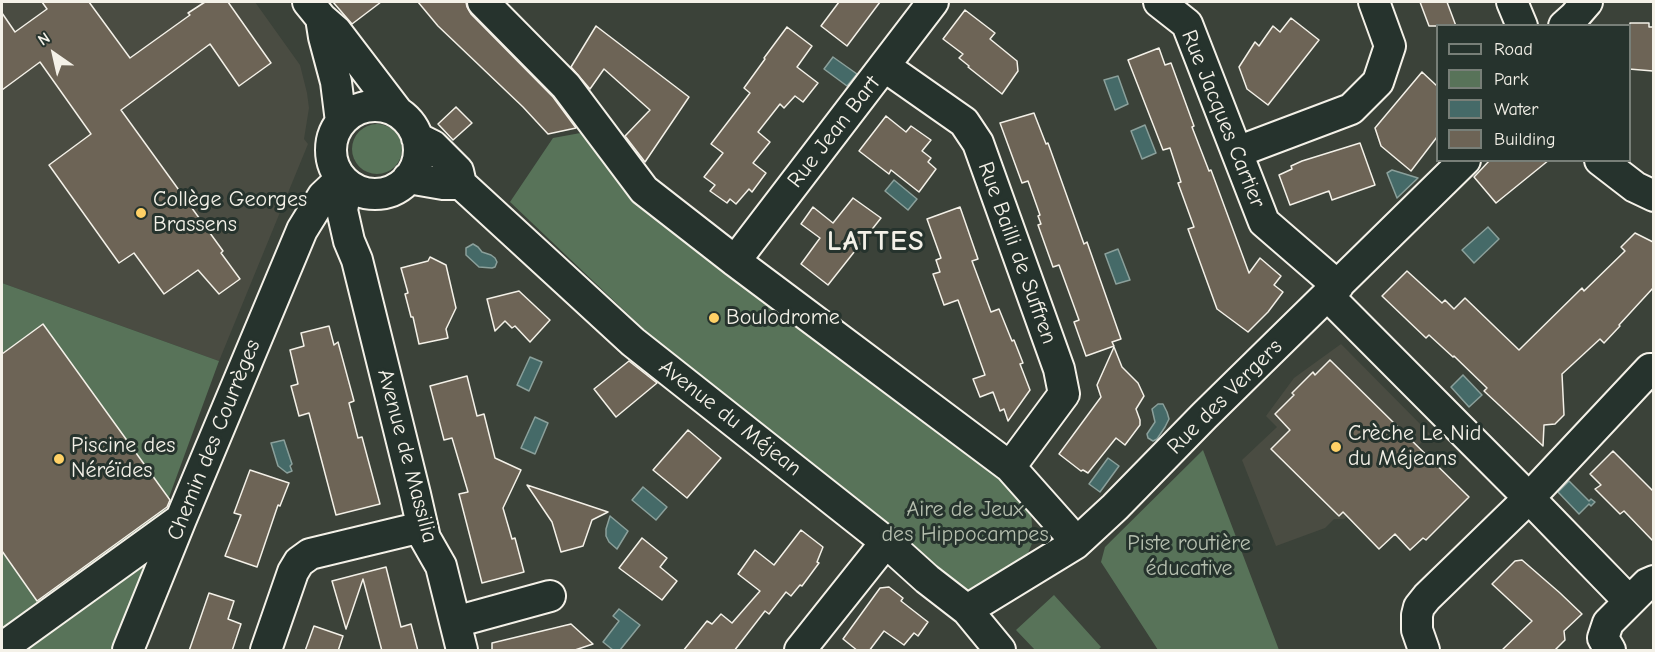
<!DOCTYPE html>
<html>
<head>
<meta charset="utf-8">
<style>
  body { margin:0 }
  #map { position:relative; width:1655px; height:652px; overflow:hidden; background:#3b4239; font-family:"Comic Neue",sans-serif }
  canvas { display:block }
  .frame { position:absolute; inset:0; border:3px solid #f4f1e8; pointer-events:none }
  .legend { position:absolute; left:1436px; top:24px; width:195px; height:138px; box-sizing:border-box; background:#26332d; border:2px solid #787f78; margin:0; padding:8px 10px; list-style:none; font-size:18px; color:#f4f1e8 }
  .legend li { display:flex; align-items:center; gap:12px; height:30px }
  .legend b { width:30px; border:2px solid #787f78 }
  .north { position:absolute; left:24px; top:24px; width:60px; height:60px; -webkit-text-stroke:4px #26332d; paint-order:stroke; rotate:326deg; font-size:16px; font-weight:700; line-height:24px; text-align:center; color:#f4f1e8 }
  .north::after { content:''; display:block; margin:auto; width:21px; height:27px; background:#f4f1e8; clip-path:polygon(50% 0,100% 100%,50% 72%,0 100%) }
</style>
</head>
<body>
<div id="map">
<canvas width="1655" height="652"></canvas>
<div class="frame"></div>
<ul class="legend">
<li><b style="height:8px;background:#26332d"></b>Road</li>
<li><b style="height:16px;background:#587359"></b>Park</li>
<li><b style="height:16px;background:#456a68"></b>Water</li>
<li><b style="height:16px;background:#6d6456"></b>Building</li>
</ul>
<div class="north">N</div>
</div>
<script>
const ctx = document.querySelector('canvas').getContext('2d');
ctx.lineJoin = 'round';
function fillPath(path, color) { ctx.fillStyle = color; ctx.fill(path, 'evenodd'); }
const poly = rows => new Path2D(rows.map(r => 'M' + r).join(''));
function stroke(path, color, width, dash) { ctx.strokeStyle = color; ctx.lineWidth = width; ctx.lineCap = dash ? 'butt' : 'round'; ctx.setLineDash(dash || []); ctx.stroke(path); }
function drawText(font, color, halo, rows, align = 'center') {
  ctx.font = font + ' "Comic Neue",sans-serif'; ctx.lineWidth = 6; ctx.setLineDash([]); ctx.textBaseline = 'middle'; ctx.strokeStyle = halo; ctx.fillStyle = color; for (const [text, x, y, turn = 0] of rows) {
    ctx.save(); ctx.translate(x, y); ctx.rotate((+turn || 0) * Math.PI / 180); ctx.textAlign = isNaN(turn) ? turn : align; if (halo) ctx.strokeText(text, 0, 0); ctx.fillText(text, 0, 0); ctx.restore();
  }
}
fillPath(poly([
  [2,2,255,2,300,65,307,93,309,108,304,139,308,144,219,361,2,283],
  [1341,344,1430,434,1344,519,1334,519,1325,528,1276,546,1242,460,1277,427,1266,416,1294,378]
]), '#4a4c42');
fillPath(poly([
  '352 149a25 25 0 1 1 50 0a25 25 0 1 1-50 0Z',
  [586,132,993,467,1031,511,1033,541,1024,563,982,585,966,590,671,355,510,202,553,138],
  [2,283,219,361,113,650,2,650],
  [1203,450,1279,650,1158,650,1101,562,1105,547],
  [1054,595,1101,647,1098,650,1035,650,1016,630]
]), '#587359');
const water = poly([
  [833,57,857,74,847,86,824,69,833,57],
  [1118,76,1128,104,1115,110,1104,80,1118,76],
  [1145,125,1156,153,1142,159,1131,131,1145,125],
  [1392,170,1418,178,1397,198,1387,173,1392,170],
  [894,180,917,199,908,210,885,191,894,180],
  [1488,227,1499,239,1474,263,1462,250,1488,227],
  [473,244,478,247,482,252,491,255,495,258,497,262,495,267,492,268,479,267,466,255,466,248,473,244],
  [1118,249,1130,280,1116,284,1105,254,1118,249],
  [530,357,542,362,529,391,517,385,530,357],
  [1463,375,1482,395,1469,407,1451,387,1463,375],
  [1158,404,1163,404,1167,412,1169,419,1165,427,1157,439,1153,441,1148,438,1147,434,1155,422,1152,409,1158,404],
  [535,417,548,423,535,454,521,448,535,417],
  [284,440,292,464,290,466,292,471,287,473,278,466,271,443,284,440],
  [1108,458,1119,466,1100,492,1089,484,1108,458],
  [1569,481,1589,501,1591,499,1595,502,1591,506,1589,504,1579,514,1558,492,1569,481],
  [643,487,667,507,656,520,632,500,643,487],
  [610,516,628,531,617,549,609,542,606,536,606,529,610,516],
  [619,609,640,625,620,650,613,650,603,642,619,621,613,616,619,609]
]);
fillPath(water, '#456a68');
stroke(water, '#8ba09b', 1.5);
const building = poly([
  [42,2,89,2,130,58,190,15,188,13,205,2,228,2,271,63,239,86,210,44,121,110,223,251,221,253,240,279,219,294,198,270,164,294,134,253,119,263,49,165,91,134,40,62,2,90,2,13,15,32,47,9,42,2],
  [333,2,381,2,352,24,333,2],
  [418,2,466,2,467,7,471,14,553,97,576,128,548,134,523,107,438,26,418,2],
  [839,2,880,2,847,46,821,26,839,2],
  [1420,2,1447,2,1456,26,1429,26,1420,2],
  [965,10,995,33,990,39,1017,61,1018,71,1002,94,968,67,969,66,959,58,963,54,943,39,965,10],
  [1291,18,1319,40,1268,105,1247,89,1239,67,1255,42,1259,46,1273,26,1280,32,1291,18],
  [1630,23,1649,23,1649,27,1653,27,1653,71,1629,69,1630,23],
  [596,26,689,97,645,162,625,136,650,110,604,69,590,89,571,67,596,26],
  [787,27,812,46,797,67,818,83,803,102,795,96,784,108,780,104,758,132,770,142,753,163,766,173,752,192,749,189,736,204,730,199,727,203,710,191,715,185,704,177,723,153,711,144,750,93,744,88,765,59,764,58,787,27],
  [1159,48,1165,65,1171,63,1194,126,1192,127,1209,171,1211,170,1249,273,1260,258,1281,276,1274,285,1283,292,1268,312,1248,332,1217,309,1188,229,1194,227,1178,183,1181,182,1170,148,1163,150,1128,60,1159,48],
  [1422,72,1437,86,1437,137,1411,171,1381,146,1375,128,1422,72],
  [456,107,472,123,453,140,438,124,456,107],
  [1034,113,1046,144,1048,143,1084,244,1087,242,1121,339,1112,342,1114,346,1086,356,1074,322,1079,320,1059,265,1053,267,1038,225,1041,224,1038,216,1040,215,1028,181,1022,183,1000,123,1034,113],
  [886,116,906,132,911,126,931,140,922,151,931,158,928,162,936,169,919,192,891,170,889,174,859,151,886,116],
  [1360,143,1375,185,1332,200,1329,191,1290,205,1279,175,1292,169,1291,166,1302,161,1360,143],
  [1490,160,1549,160,1496,203,1474,177,1490,160],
  [853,198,881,218,828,285,801,264,820,238,801,224,813,207,833,223,853,198],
  [960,207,978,259,972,261,991,312,999,309,1012,341,1014,340,1023,363,1020,364,1030,390,1008,421,1004,409,1000,411,993,392,980,397,973,379,985,375,958,300,944,305,933,274,940,272,936,260,941,258,927,219,960,207],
  [1635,233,1653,242,1653,288,1619,325,1620,326,1604,343,1600,339,1562,374,1564,415,1555,424,1544,425,1543,446,1484,391,1487,388,1454,356,1453,357,1429,335,1426,338,1382,296,1407,271,1442,303,1445,300,1454,309,1465,298,1519,350,1582,288,1584,291,1625,251,1621,247,1635,233],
  [430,257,446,265,456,308,446,329,448,338,419,344,413,317,411,317,405,294,408,293,401,268,428,261,430,257],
  [519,291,550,320,530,342,515,326,512,328,505,321,495,331,487,299,519,291],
  [43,324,170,500,167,507,37,601,2,551,2,354,43,324],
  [329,326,334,345,338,342,354,401,349,403,358,438,362,437,380,504,336,515,309,413,299,416,291,386,298,384,290,350,304,346,301,333,329,326],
  [1114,347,1122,367,1138,383,1144,396,1136,409,1140,420,1140,425,1125,445,1116,438,1088,473,1083,470,1081,471,1059,454,1101,397,1097,385,1114,347],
  [1330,360,1469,497,1426,540,1423,538,1410,550,1395,534,1379,549,1343,512,1339,516,1271,449,1290,430,1275,414,1294,395,1292,393,1313,372,1315,375,1330,360],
  [629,361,657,383,616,417,594,389,629,361],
  [467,376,477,416,484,414,495,458,521,470,503,508,512,539,515,538,524,572,482,583,459,494,468,492,452,438,444,440,430,386,467,376],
  [688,430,721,458,687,498,653,470,688,430],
  [1613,451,1653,491,1653,541,1624,511,1620,514,1595,489,1601,485,1590,474,1613,451],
  [250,470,289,483,280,506,278,505,257,567,225,556,241,515,234,513,250,470],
  [527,485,608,512,592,520,583,546,561,552,552,522,527,485],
  [801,530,823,547,817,562,819,563,802,586,800,585,791,596,786,592,769,614,765,611,734,651,683,651,707,621,712,624,721,614,732,623,760,591,738,574,755,550,774,565,801,530],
  [642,538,667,558,660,567,677,581,662,600,619,568,642,538],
  [1522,560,1560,593,1582,614,1564,631,1565,640,1554,651,1501,651,1532,621,1492,584,1515,561,1522,560],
  [386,567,401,627,411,624,418,651,382,651,363,579,346,629,332,581,386,567],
  [889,587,903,598,901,601,928,622,918,636,914,633,904,645,884,631,869,651,858,651,843,639,880,588,889,587],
  [209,593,234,601,228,619,241,624,232,651,189,651,209,593],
  [571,624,593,644,572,651,492,651,492,643,571,624],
  [314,626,343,636,338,651,305,651,314,626]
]);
fillPath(building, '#6d6456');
stroke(building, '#f4f1e8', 1.5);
const minor = poly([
  [308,2,321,18,336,31,397,111],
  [483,2,566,86,644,190,735,261,1010,467,1066,530,1075,544],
  [1159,2,1187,24,1264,222,1338,286],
  [1512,2,1522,26],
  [321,18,324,37,336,82,341,122],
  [1564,26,1574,17,1587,2],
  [884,66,964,122,978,143,1059,369,1064,394,1010,467],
  '331 150a44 44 0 1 1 88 0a44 44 0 1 1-88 0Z',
  [417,138,433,146,458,171,461,184,633,342,886,542,927,579,967,610,1000,650],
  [1237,152,1351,109,1378,82,1390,46,1374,2],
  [1600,160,1635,187,1654,196],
  [408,178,443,184,461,184],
  [347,185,342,210,349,241,357,260,415,494,425,538,441,566,462,650],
  [735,261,933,2],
  [1328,296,1529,498,1629,601],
  [967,610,1075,544,1115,507,1204,416,1465,160],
  [455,622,550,596],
  [2,648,181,519],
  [128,650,181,519,302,230,323,196,341,179],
  [266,650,293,572,299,562,310,554,422,527],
  [800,650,886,542],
  [1424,650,1417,630,1417,615,1419,607,1427,597,1529,498,1650,369,1654,369],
  [1610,650,1603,638,1608,623,1647,584,1654,581]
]);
stroke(minor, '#f4f1e8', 34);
stroke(minor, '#26332d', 30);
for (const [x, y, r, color] of [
  [141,213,6,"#ffd166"],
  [714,318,6,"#ffd166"],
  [1336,447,6,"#ffd166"],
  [59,459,6,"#ffd166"]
]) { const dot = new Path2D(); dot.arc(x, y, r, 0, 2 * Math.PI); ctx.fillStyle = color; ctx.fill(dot); stroke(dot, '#26332d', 2); }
drawText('22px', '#f4f1e8', '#26332d', [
  ["Rue Jacques Cartier",1223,119,68],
  ["Rue Jean Bart",834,132,-52],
  ["Rue Bailli de Suffren",1017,253,70],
  ["Rue des Vergers",1225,397,-45],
  ["Avenue du Méjean",730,418,38],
  ["Chemin des Courrèges",214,440,-68],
  ["Avenue de Massilia",407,456,75]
]);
drawText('22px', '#f4f1e8', '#26332d', [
  ["Collège Georges",153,200],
  ["Brassens",153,225],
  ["Boulodrome",726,318],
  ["Crèche Le Nid",1348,434],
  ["du Méjeans",1348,459],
  ["Piscine des",71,446],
  ["Néréïdes",71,471]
], 'left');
drawText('22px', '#b6bfaf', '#26332d', [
  ["Aire de Jeux",965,510],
  ["des Hippocampes",965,535],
  ["Piste routière",1189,544],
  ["éducative",1189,569]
]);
ctx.letterSpacing = '1.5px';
drawText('bold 28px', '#f4f1e8', '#26332d', [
  ["LATTES",876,242]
]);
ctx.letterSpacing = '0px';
</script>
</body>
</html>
